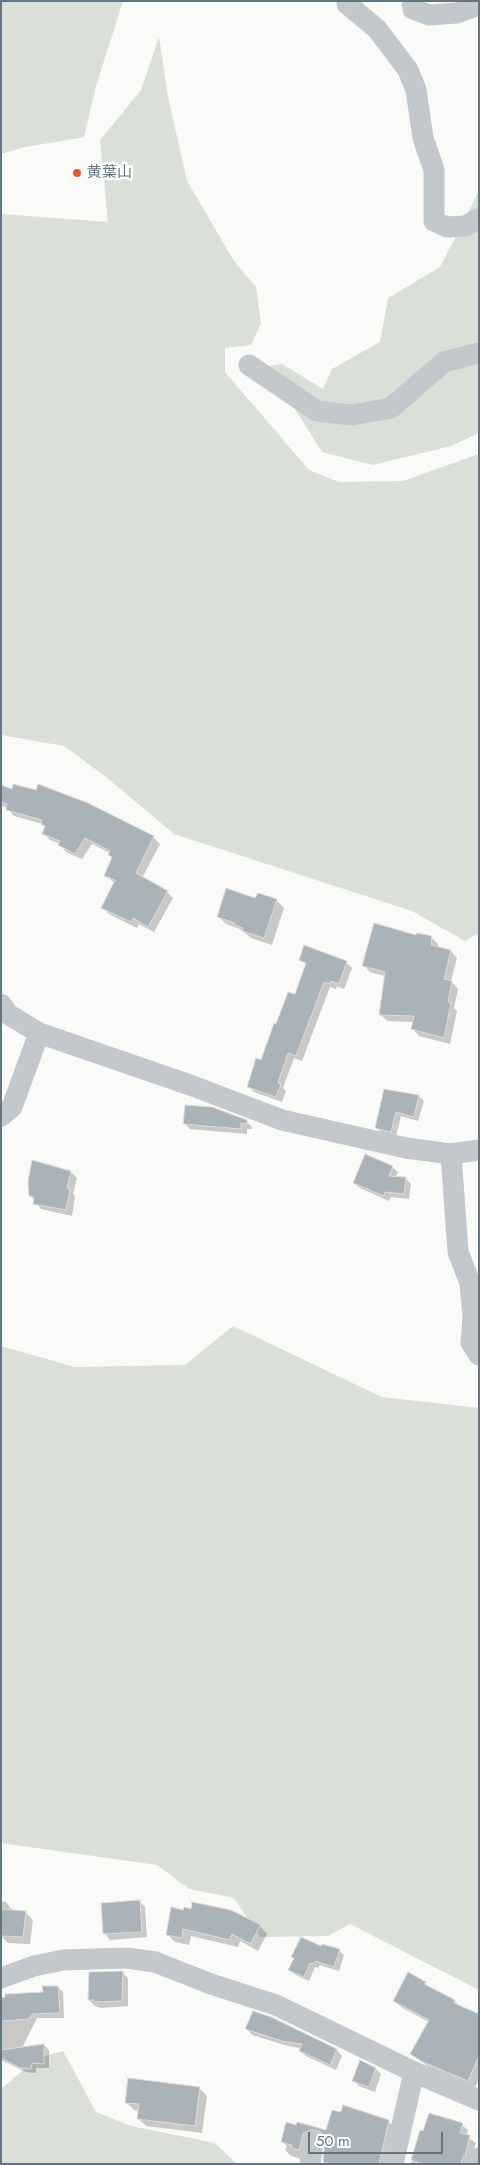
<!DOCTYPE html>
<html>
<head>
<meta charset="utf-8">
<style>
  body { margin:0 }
  #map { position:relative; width:480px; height:2165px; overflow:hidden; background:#fafaf8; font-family:Jost,sans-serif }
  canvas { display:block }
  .frame { position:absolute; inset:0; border:2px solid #657683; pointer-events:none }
  .scale { position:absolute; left:308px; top:2132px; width:135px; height:22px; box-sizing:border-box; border:2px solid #657683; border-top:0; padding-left:6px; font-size:15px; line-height:18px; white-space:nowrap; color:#657683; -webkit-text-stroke:4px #fff; paint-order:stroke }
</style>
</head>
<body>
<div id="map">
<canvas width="480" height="2165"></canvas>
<div class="frame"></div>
<div class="scale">50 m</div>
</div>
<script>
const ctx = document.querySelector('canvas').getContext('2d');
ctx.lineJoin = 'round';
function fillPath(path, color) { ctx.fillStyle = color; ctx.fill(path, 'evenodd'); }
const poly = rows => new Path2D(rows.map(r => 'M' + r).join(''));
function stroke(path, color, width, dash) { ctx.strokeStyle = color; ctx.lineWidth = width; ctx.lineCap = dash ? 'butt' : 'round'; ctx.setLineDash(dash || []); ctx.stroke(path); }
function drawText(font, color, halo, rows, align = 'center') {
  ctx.font = font + ' Jost,"Noto Sans JP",sans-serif'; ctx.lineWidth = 5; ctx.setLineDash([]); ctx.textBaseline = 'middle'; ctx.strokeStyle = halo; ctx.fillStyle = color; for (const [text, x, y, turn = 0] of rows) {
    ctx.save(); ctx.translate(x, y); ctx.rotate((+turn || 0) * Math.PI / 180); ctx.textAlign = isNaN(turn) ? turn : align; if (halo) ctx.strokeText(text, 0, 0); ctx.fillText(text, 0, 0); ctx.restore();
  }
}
fillPath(poly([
  [1,1,123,1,96,86,84,137,25,147,1,154],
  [159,37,168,97,187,181,234,261,256,287,261,323,251,345,225,348,225,372,309,470,339,482,403,481,479,454,479,933,465,941,412,911,174,834,106,777,64,746,1,735,1,214,108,222,100,140,141,90],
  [479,191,479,433,451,446,373,465,322,452,268,366,282,364,323,389,332,369,380,342,388,298,440,267],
  [233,1326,382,1397,479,1408,479,1990,350,1924,328,1936,260,1937,234,1898,189,1889,157,1865,1,1843,1,1346,75,1367,185,1365],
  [63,2051,96,2112,131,2126,215,2143,237,2164,1,2164,1,2089,37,2058]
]), '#dadfd7');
fillPath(poly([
  [1,787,153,837,160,844,142,878,167,892,173,898,154,932,139,924,137,928,109,914,103,907,115,883,106,876,113,858,110,853,92,844,82,859,66,852,60,844,50,840,43,833,46,827,43,824,14,816,7,808,1,805],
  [256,900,276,900,284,908,272,945,251,938,240,929,226,924,218,916],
  [418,935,432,938,438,944,438,948,451,951,457,958,451,981,458,989,454,1008,457,1011,450,1044,419,1036,413,1029,414,1022,387,1021,381,1015,385,976,370,972,364,965],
  [301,960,346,962,352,968,344,989,337,986,336,989,330,987,302,1061,294,1058,283,1088,286,1091,282,1102,254,1092,248,1086,277,1025,295,996,307,966],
  [385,1090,419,1096,424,1101,418,1121,401,1116,396,1136,382,1133,377,1128],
  [246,1121,252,1127,252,1129,247,1129,247,1134,190,1129,184,1123],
  [392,1167,398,1172,395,1178,405,1178,411,1184,409,1199,391,1197,389,1201,360,1188,354,1183],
  [71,1172,77,1178,73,1194,75,1196,72,1216,41,1209,30,1195],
  [1,1901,6,1902,13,1911,25,1912,33,1920,30,1944,8,1943,1,1936],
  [139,1901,145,1907,147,1937,110,1940,105,1934],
  [184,1911,260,1926,267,1934,258,1951,240,1941,238,1947,191,1936,189,1945,175,1942,167,1934],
  [322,1948,339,1950,344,1955,339,1971,320,1965,318,1968,315,1967,309,1981,294,1974,290,1970],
  [122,1972,128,1978,128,2006,101,2008,95,2006,89,2000],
  [425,1983,430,1988,454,2001,461,2007,479,2018,479,2080,475,2087,431,2069,412,2054,429,2022,401,2007,394,2000],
  [58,1987,63,1992,64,2018,37,2018,22,2048,44,2045,49,2050,49,2068,36,2068,36,2073,26,2072,1,2060,1,1999,44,1993],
  [247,2029,337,2050,342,2056,336,2070,306,2056,300,2051,301,2048,288,2046,252,2035],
  [376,2069,381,2074,375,2092,359,2086,353,2080],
  [199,2088,207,2096,202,2133,146,2126,138,2118,139,2111,134,2110,126,2102],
  [388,2121,394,2127,386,2164,326,2164,324,2162,326,2137,322,2135,315,2136,304,2160,291,2156,285,2150,287,2146,282,2142,287,2123,327,2131],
  [462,2125,468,2130,466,2136,476,2143,469,2164,411,2164,421,2132]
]), '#0003');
const building = poly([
  [13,784,36,790,38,784,88,803,154,836,136,873,168,891,148,927,133,918,131,922,101,908,115,880,104,876,112,857,108,855,110,851,85,838,75,854,58,845,60,841,42,834,45,826,41,824,42,820,6,810,7,804,1,802,1,785,12,789,13,784],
  [226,888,255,898,258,893,277,899,264,938,242,931,243,928,234,925,235,923,217,917,226,888],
  [374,923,416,935,417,933,432,936,431,945,451,950,444,979,452,981,448,1002,451,1003,444,1038,411,1029,414,1016,379,1015,385,972,362,966,374,923],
  [304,945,347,961,339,984,331,981,330,984,324,982,296,1056,288,1053,278,1083,281,1084,276,1097,247,1087,256,1058,261,1060,274,1023,276,1024,288,992,295,994,306,963,299,960,304,945],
  [384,1089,419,1095,414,1117,396,1112,391,1132,375,1128,384,1089],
  [185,1105,212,1107,247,1120,247,1124,241,1123,241,1129,183,1124,185,1105],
  [365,1154,393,1166,389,1176,406,1177,404,1194,385,1192,384,1196,353,1183,365,1154],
  [32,1160,71,1171,67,1188,70,1189,66,1210,33,1204,34,1197,29,1196,28,1181,32,1160],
  [140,1900,142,1932,103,1934,101,1903,140,1900],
  [192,1902,231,1910,261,1925,250,1944,232,1934,230,1940,183,1929,182,1938,166,1935,171,1907,183,1910,184,1907,191,1909,192,1902],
  [1,1909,26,1911,23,1937,1,1936,1,1909],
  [301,1937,321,1946,322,1944,340,1949,334,1967,315,1961,313,1964,310,1963,304,1977,288,1970,294,1958,291,1957,301,1937],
  [123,1971,122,2001,94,2002,94,2000,88,2000,89,1972,123,1971],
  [408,1972,426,1982,424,1984,455,2000,454,2003,479,2014,479,2056,468,2081,423,2062,410,2054,429,2020,393,2001,408,1972],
  [42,1986,58,1986,60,2013,32,2014,29,2019,1,2021,1,1998,5,1997,5,1994,43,1992,42,1986],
  [253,2011,271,2017,337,2049,330,2065,299,2051,302,2044,282,2041,245,2029,253,2011],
  [44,2044,44,2064,32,2063,31,2069,20,2068,1,2058,1,2050,44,2044],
  [360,2060,376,2068,369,2087,352,2081,360,2060],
  [128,2078,200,2087,195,2126,137,2119,139,2104,125,2103,128,2078],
  [343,2105,389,2120,379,2164,329,2164,323,2162,325,2138,321,2132,315,2130,309,2130,303,2134,299,2150,292,2148,292,2145,281,2142,286,2122,296,2125,297,2122,326,2130,332,2110,341,2112,343,2105],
  [429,2113,463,2123,460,2133,470,2135,465,2156,463,2156,461,2164,423,2164,411,2160,420,2130,423,2131,429,2113]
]);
fillPath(building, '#aab3b9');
stroke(building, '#dcdcda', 1);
stroke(poly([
  [347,1,347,4,377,29,408,70,416,90,423,138,434,170,434,221,447,227,465,226,479,219],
  [412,1,413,9,429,15,457,13,479,5],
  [249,365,317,411,352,415,391,408,444,362,479,353],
  [1,1004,8,1014,39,1033,190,1085,282,1120,406,1148,451,1154,479,1150],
  [1,1116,12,1107,39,1033],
  [451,1154,458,1252,470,1283,473,1316,471,1343,479,1355],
  [1,1978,34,1966,63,1960,127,1958,155,1962,211,1984,276,2005,414,2072,479,2100],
  [310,2164,313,2142],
  [393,2164,414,2072],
  [477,2164,479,2158]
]), '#c3c8cc', 21);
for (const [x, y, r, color] of [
  [77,173,5,"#e4572e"]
]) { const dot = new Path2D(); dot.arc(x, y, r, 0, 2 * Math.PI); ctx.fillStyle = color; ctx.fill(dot); stroke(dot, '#fff', 2); }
drawText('15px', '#657683', '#fff', [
  ["黄葉山",87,173]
], 'left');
</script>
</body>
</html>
